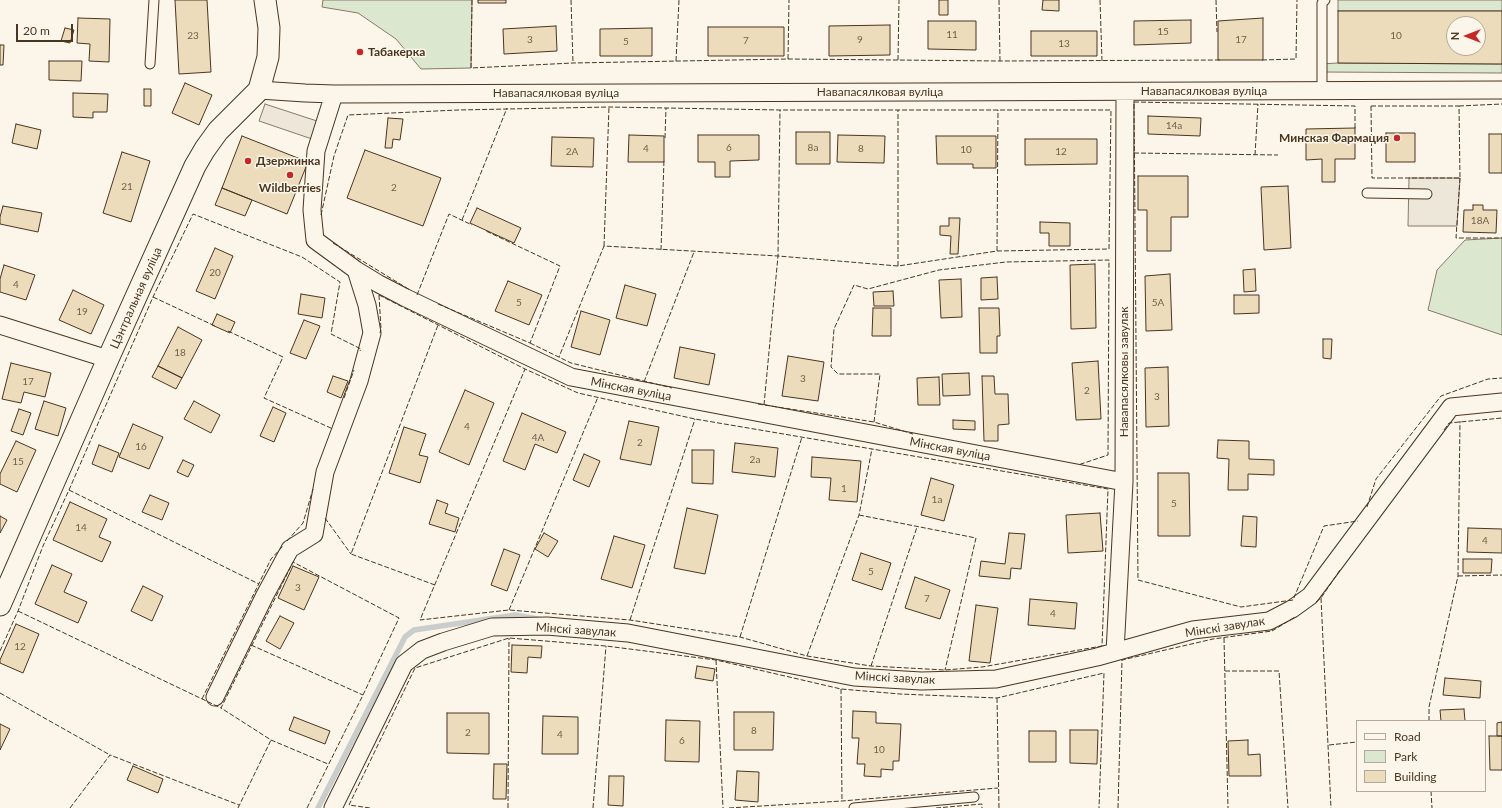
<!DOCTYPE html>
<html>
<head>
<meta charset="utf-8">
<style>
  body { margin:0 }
  #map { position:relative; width:1502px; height:808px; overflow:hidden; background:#fbf6e9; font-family:Lato,sans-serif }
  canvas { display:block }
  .legend { position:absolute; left:1356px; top:720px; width:130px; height:72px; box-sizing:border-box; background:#fbf6e9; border:1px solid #b4a999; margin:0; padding:5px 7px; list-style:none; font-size:12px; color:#4a3520 }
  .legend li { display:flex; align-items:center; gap:8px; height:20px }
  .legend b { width:20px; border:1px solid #b4a999 }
  .north { position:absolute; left:1446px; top:16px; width:40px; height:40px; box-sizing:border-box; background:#fbf6e9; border:1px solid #b4a999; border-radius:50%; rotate:270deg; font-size:11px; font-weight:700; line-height:16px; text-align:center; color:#4a3520 }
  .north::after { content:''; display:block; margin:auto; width:14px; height:18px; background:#c62828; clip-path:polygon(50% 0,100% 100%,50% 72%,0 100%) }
  .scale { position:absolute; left:16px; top:24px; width:57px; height:18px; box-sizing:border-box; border:2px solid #4a3520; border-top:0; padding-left:5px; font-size:12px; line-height:14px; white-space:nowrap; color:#4a3520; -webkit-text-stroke:3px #fbf6e9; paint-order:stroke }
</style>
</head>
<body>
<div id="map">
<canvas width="1502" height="808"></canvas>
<ul class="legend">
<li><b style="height:5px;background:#fbf6e9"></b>Road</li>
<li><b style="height:11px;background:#dce7d0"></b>Park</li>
<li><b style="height:11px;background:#ecdcbc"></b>Building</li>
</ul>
<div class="north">N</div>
<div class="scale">20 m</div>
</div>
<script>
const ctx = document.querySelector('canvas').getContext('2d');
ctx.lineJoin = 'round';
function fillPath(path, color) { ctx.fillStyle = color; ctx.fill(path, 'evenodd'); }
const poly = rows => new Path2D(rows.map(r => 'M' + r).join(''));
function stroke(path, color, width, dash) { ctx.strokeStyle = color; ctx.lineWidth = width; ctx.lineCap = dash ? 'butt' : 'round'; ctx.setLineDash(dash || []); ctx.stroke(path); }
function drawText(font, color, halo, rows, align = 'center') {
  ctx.font = font + ' Lato,sans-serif'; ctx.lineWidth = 3; ctx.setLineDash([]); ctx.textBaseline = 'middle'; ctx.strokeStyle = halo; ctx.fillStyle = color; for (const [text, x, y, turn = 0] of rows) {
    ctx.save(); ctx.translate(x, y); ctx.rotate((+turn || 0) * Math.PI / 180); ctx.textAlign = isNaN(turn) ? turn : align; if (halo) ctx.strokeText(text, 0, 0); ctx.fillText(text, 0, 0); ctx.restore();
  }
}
const green = poly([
  [323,0,472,0,471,68,421,69,396,39,358,13,322,7,323,0],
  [1338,0,1502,0,1502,11,1338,11,1338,0],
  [1338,63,1502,64,1502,73,1321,72,1321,64,1338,63],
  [1502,238,1502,335,1428,310,1437,270,1465,240,1502,238]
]);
fillPath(green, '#dce7d0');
stroke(green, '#887966', 1);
const parking = poly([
  [265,104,320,122,315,140,259,121,265,104],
  [1409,178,1460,178,1457,226,1408,226,1409,178]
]);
fillPath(parking, '#ede7d9');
stroke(parking, '#887966', 1);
stroke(poly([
  [318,808,405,637,414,630,515,615,538,619]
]), '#c9cecd', 5.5);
const building = poly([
  [175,0,207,0,211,72,179,74,175,0],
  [478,0,506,0,506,3,478,3,478,0],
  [939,0,948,0,948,15,939,15,939,0],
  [1043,0,1059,0,1059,11,1042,10,1043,0],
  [1338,11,1502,11,1502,64,1338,63,1338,11],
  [1454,24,1478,24,1478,48,1454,48,1454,24],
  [78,18,110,19,109,62,89,61,90,44,77,43,78,18],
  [1263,18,1263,60,1218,60,1218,21,1263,18],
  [1191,20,1191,43,1134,45,1134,21,1191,20],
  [928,21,976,21,976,50,928,49,928,21],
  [890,25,890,55,829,56,829,26,890,25],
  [556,26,557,51,504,54,503,29,556,26],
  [708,27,784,27,784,56,708,56,708,27],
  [65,28,74,30,70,43,61,41,65,28],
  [652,28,652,56,600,56,600,29,652,28],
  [1031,31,1097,31,1097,56,1031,56,1031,31],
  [0,45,4,45,3,65,0,65,0,45],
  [49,61,82,61,81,81,49,80,49,61],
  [185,83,212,95,199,125,172,113,185,83],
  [144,89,151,89,151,106,144,106,144,89],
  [73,93,108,94,107,112,93,112,93,118,73,117,73,93],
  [1148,116,1201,118,1200,136,1148,134,1148,116],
  [388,118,403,119,400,140,393,139,392,148,385,148,388,118],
  [16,124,41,130,37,149,12,143,16,124],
  [1355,128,1355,159,1335,159,1335,182,1322,182,1322,159,1306,160,1306,129,1355,128],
  [796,132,830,132,830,164,796,164,796,132],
  [1386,133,1415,133,1415,162,1386,162,1386,133],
  [1489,134,1502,134,1502,173,1489,173,1489,134],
  [629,135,664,136,664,162,628,162,629,135],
  [698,135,759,135,759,160,730,161,730,177,715,177,715,162,698,162,698,135],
  [838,135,885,136,884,163,837,162,838,135],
  [242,136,308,162,287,214,222,188,242,136],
  [936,136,996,136,996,168,973,168,973,164,937,164,936,136],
  [552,137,594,138,593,167,551,166,552,137],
  [1025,139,1097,139,1097,164,1025,165,1025,139],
  [365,150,441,178,423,226,347,198,365,150],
  [122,152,150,161,131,222,103,213,122,152],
  [1138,176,1188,176,1188,217,1171,217,1171,251,1147,251,1147,210,1138,210,1138,176],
  [1288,186,1291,248,1264,250,1261,187,1288,186],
  [222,188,252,200,245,216,215,205,222,188],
  [1473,205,1483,205,1483,210,1497,210,1496,233,1463,232,1464,210,1473,210,1473,205],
  [3,206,42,213,38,232,0,224,0,217,3,206],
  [477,208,521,228,514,243,470,223,477,208],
  [949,218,960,218,958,254,950,254,951,236,940,235,940,226,949,226,949,218],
  [1040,222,1070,223,1070,246,1049,246,1049,233,1040,233,1040,222],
  [215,248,233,256,215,299,196,291,215,248],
  [1095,264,1096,328,1071,329,1070,265,1095,264],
  [4,265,35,275,26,300,0,292,0,279,4,265],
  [1255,269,1256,291,1244,292,1243,270,1255,269],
  [1170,274,1172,330,1146,331,1145,276,1170,274],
  [997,277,998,299,981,300,981,278,997,277],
  [961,279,962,317,941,318,939,280,961,279],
  [508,281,542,295,529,325,495,311,508,281],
  [625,285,656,294,647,326,616,318,625,285],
  [73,290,104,305,91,334,59,320,73,290],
  [893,291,894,306,874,306,873,292,893,291],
  [301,294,325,298,322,318,298,314,301,294],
  [1234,295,1259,295,1259,313,1234,314,1234,295],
  [873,308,891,308,891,336,872,336,873,308],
  [979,308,999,308,1000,336,997,336,997,353,980,353,979,308],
  [581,311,610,320,600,355,571,347,581,311],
  [217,314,235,322,230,333,212,325,217,314],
  [304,320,320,326,306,359,290,353,304,320],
  [178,327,202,340,182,378,158,366,178,327],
  [1323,339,1332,339,1331,359,1323,358,1323,339],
  [680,347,715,354,709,385,674,378,680,347],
  [788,356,824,362,818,401,782,396,788,356],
  [1098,361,1101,419,1076,420,1072,363,1098,361],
  [11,363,51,373,45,397,24,392,21,403,2,399,11,363],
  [158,366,182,378,176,389,152,377,158,366],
  [1168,367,1169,426,1146,427,1145,368,1168,367],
  [969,373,970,395,943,396,942,374,969,373],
  [333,376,348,381,341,398,327,392,333,376],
  [982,376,994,376,995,394,1008,394,1009,424,998,425,998,441,984,441,982,376],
  [939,377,940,405,918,405,917,378,939,377],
  [465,390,494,403,469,465,439,452,465,390],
  [44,401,66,408,58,436,35,429,44,401],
  [194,401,220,415,211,433,184,419,194,401],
  [273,407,286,413,274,442,260,436,273,407],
  [19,409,31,413,23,435,11,431,19,409],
  [522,413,566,432,557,453,535,444,525,470,503,461,522,413],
  [953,420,975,421,975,430,953,429,953,420],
  [629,421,659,427,651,465,620,459,629,421],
  [133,424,163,437,149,469,119,457,133,424],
  [404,427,426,434,419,455,428,457,420,483,389,473,404,427],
  [1218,440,1249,441,1249,459,1274,460,1274,475,1248,474,1248,490,1228,490,1229,459,1217,458,1218,440],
  [16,441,36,450,17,492,0,484,0,474,16,441],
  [735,443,778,448,775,477,732,472,735,443],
  [99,445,119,453,112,472,92,464,99,445],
  [692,450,714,450,713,484,692,483,692,450],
  [584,454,600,461,589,487,573,480,584,454],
  [812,457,861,461,857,502,829,500,831,478,811,477,812,457],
  [183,460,194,465,188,477,177,472,183,460],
  [1158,473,1189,473,1190,536,1158,536,1158,473],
  [931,478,954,485,944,521,921,515,931,478],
  [150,495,169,503,162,520,142,512,150,495],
  [437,500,448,504,445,513,459,518,455,532,429,524,437,500],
  [70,502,107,519,99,537,111,542,102,562,53,540,70,502],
  [687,508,718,515,705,574,674,568,687,508],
  [1100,513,1103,551,1068,553,1066,515,1100,513],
  [0,516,7,520,0,533,0,516],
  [1243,516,1257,517,1256,547,1241,546,1243,516],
  [1468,528,1502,529,1502,553,1467,552,1468,528],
  [544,533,558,541,548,557,535,549,544,533],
  [1009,533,1025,534,1021,569,1011,568,1010,579,979,576,981,561,1005,564,1009,533],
  [614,536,645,545,632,588,601,579,614,536],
  [504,549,520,555,507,591,491,585,504,549],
  [861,553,891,563,882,590,852,580,861,553],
  [1463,559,1492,559,1491,573,1463,573,1463,559],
  [52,565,72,574,64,592,87,602,78,623,35,604,52,565],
  [293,566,319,577,304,610,278,598,293,566],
  [915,577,950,590,940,619,905,608,915,577],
  [143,586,163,596,152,621,131,611,143,586],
  [1030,599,1077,603,1075,629,1028,625,1030,599],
  [976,605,998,608,990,663,969,661,976,605],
  [280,616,294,623,280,649,266,641,280,616],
  [16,624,39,634,23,673,0,663,0,660,16,624],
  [512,645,542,646,541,658,528,657,527,673,511,672,512,645],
  [697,666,715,669,713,681,695,678,697,666],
  [1445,678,1481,681,1480,698,1443,695,1445,678],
  [1464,709,1465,721,1441,721,1440,710,1464,709],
  [853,711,876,712,876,723,901,724,899,761,893,761,893,770,881,769,881,777,864,776,865,764,857,764,859,738,852,738,853,711],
  [734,712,774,712,773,750,734,750,734,712],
  [447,713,489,713,489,754,447,753,447,713],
  [543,716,578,717,578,754,542,754,543,716],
  [294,717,330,731,325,744,289,730,294,717],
  [666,720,700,721,699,762,665,761,666,720],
  [1502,722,1502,736,1497,736,1497,723,1502,722],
  [0,724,10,729,0,750,0,724],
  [1070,730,1098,730,1097,764,1070,763,1070,730],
  [1029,731,1056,731,1056,762,1029,762,1029,731],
  [1489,736,1502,736,1502,770,1490,770,1489,736],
  [1248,740,1248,755,1260,754,1261,776,1229,776,1228,741,1248,740],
  [494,764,507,764,506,799,493,799,494,764],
  [133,766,163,779,158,793,127,780,133,766],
  [737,771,759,772,758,802,735,800,737,771],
  [609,776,624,776,623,806,608,805,609,776]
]);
fillPath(building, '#ecdcbc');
stroke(building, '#4a3520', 1);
const service = poly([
  [150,64,154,0],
  [1322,91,1322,3,1325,0],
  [1367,193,1427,194],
  [854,808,974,797]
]);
const minor = poly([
  [259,90,305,93,334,94,1502,90],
  [334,94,316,151,312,210,315,240,356,270,379,284,404,297,571,377,1124,482],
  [0,325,108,359],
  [1115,652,1124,482,1125,92],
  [215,697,265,595,290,549,314,534,325,472,359,381,372,333,367,305,356,270],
  [333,808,404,664,422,650,443,642,492,627,547,626,628,633,854,677,921,681,996,679,1097,657,1193,630,1269,621,1292,609,1310,596,1451,407,1502,402]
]);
const tertiary = poly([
  [0,605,108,359,195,166,205,149,218,131,259,90,268,57,269,28,265,0]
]);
stroke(service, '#4a3520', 11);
stroke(minor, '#4a3520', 19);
stroke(tertiary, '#4a3520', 23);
stroke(service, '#fbf6e9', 9);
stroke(minor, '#fbf6e9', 17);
stroke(tertiary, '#fbf6e9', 21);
stroke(poly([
  [472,0,471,68,573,63,788,59,1000,61,1220,60],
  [571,0,573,63],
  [999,0,1000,61],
  [1100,0,1102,61],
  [1216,0,1217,32],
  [788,59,789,0],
  [898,60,899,0],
  [1262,60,1296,59,1297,0],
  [676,61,679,0],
  [1371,106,1459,106,1460,178,1372,178,1371,106],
  [1459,106,1502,104],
  [1355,128,1355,106,1134,102,1138,580,1241,607,1293,600,1324,526,1358,521],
  [665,138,666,108],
  [1134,153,1278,155],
  [1255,155,1258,104],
  [1460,178,1456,238,1502,238],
  [321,215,334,156,348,115,458,110,609,107,780,110,1111,110,1109,249,997,251,898,266,778,256,604,246,559,357],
  [462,220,507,108],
  [333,243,410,290],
  [604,246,609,107],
  [661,250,664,160],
  [997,251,998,110],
  [898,266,898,110],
  [379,295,525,369,578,393,695,419,1108,489,1102,646,982,667,945,670,871,666,807,656,740,637,630,620,509,610,420,620,525,369],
  [379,295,381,329,380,333],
  [417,295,449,214,472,225],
  [153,297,215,326],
  [438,304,530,343,560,266,486,231],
  [228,331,283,357,264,398,333,429],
  [530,343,571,363,672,388],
  [644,382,694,252],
  [344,398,354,370],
  [758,404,874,422,913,434],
  [764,405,778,256,780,110],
  [874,422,880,374,838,374,831,367,834,329,854,285,868,289,939,270,1006,262,1109,260,1108,455,1078,465],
  [1444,430,1449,423,1502,418],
  [69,490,259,584],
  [1367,507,1376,479,1441,396,1488,379,1502,378],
  [859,515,976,538,945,670],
  [325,518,351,554],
  [287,541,303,523,313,489],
  [1458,576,1502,575],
  [435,585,351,554,438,325],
  [1321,598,1331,808],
  [1316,602,1321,598,1340,570],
  [509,610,598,397],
  [18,611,221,708],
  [630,620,695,419],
  [740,637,802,437],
  [1224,638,1228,808],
  [251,645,363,695],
  [0,651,18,611,43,546,69,490,153,297,193,214,302,257,340,282,331,334,361,349,360,351],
  [807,656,859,515,872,449],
  [716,660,723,808],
  [871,666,917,527],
  [1225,671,1279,671,1288,808],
  [841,689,842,801],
  [0,693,110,755],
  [997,698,999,808],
  [202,699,271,559,283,546],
  [1429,721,1429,707,1458,576,1460,421],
  [1329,745,1357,742],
  [1431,791,1432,808],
  [70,808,110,755,239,805],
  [238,808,271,740],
  [307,808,363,695,399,618,293,562,221,708,271,740,328,764],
  [370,808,349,805,415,668,509,638,606,646,716,660,841,689,900,694,997,698,1104,673,1099,808],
  [508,808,509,638],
  [593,808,606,646],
  [729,808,842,801,998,788],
  [936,808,982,804,982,808],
  [1118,808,1122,660,1213,639,1272,631,1295,617]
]), '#4a3520', 1, [5, 2]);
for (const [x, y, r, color] of [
  [360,52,4,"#c62828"],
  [1397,138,4,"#c62828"],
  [248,161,4,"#c62828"],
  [290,175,4,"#c62828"]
]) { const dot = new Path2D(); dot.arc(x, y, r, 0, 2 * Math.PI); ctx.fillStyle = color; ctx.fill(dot); stroke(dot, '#fbf6e9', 1.5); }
drawText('10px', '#725f47', null, [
  ["15",1163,32],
  ["11",952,35],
  ["23",193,36],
  ["10",1396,36],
  ["3",530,40],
  ["9",860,40],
  ["17",1241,40],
  ["7",746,41],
  ["5",626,42],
  ["13",1064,44],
  ["14а",1174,126],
  ["6",729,148],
  ["8а",813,148],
  ["4",646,149],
  ["8",861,149],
  ["10",966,150],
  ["2А",572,152],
  ["12",1061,152],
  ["21",127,187],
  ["2",394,188],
  ["18А",1480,221],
  ["20",215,273],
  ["4",16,285],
  ["5",519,303],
  ["5А",1158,303],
  ["19",82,312],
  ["18",180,353],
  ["3",803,379],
  ["17",28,382],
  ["2",1087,391],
  ["3",1157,397],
  ["4",467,427],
  ["4А",538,438],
  ["2",640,443],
  ["16",141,447],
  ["2а",755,460],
  ["15",18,462],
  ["1",844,489],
  ["1а",937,500],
  ["5",1174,504],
  ["14",81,528],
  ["4",1485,541],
  ["5",871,572],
  ["3",298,588],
  ["7",927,599],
  ["4",1053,614],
  ["12",20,647],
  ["8",754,731],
  ["2",468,733],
  ["4",560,735],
  ["6",682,741],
  ["10",879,750]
]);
drawText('bold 12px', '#4a3520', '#fbf6e9', [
  ["Табакерка",368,52],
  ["Минская Фармация",1389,138,"right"],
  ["Дзержинка",256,161],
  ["Wildberries",290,188,"center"]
], 'left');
drawText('12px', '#4a3520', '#fbf6e9', [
  ["Навапасялковая вуліца",1204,91],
  ["Навапасялковая вуліца",880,92],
  ["Навапасялковая вуліца",556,93],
  ["Цэнтральная вуліца",136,298,-66],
  ["Навапасялковы завулак",1124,372,-90],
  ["Мінская вуліца",631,389,11],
  ["Мінская вуліца",950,449,11],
  ["Мінскі завулак",1225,627,-9],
  ["Мінскі завулак",576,630,4],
  ["Мінскі завулак",895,678,3]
]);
</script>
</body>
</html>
